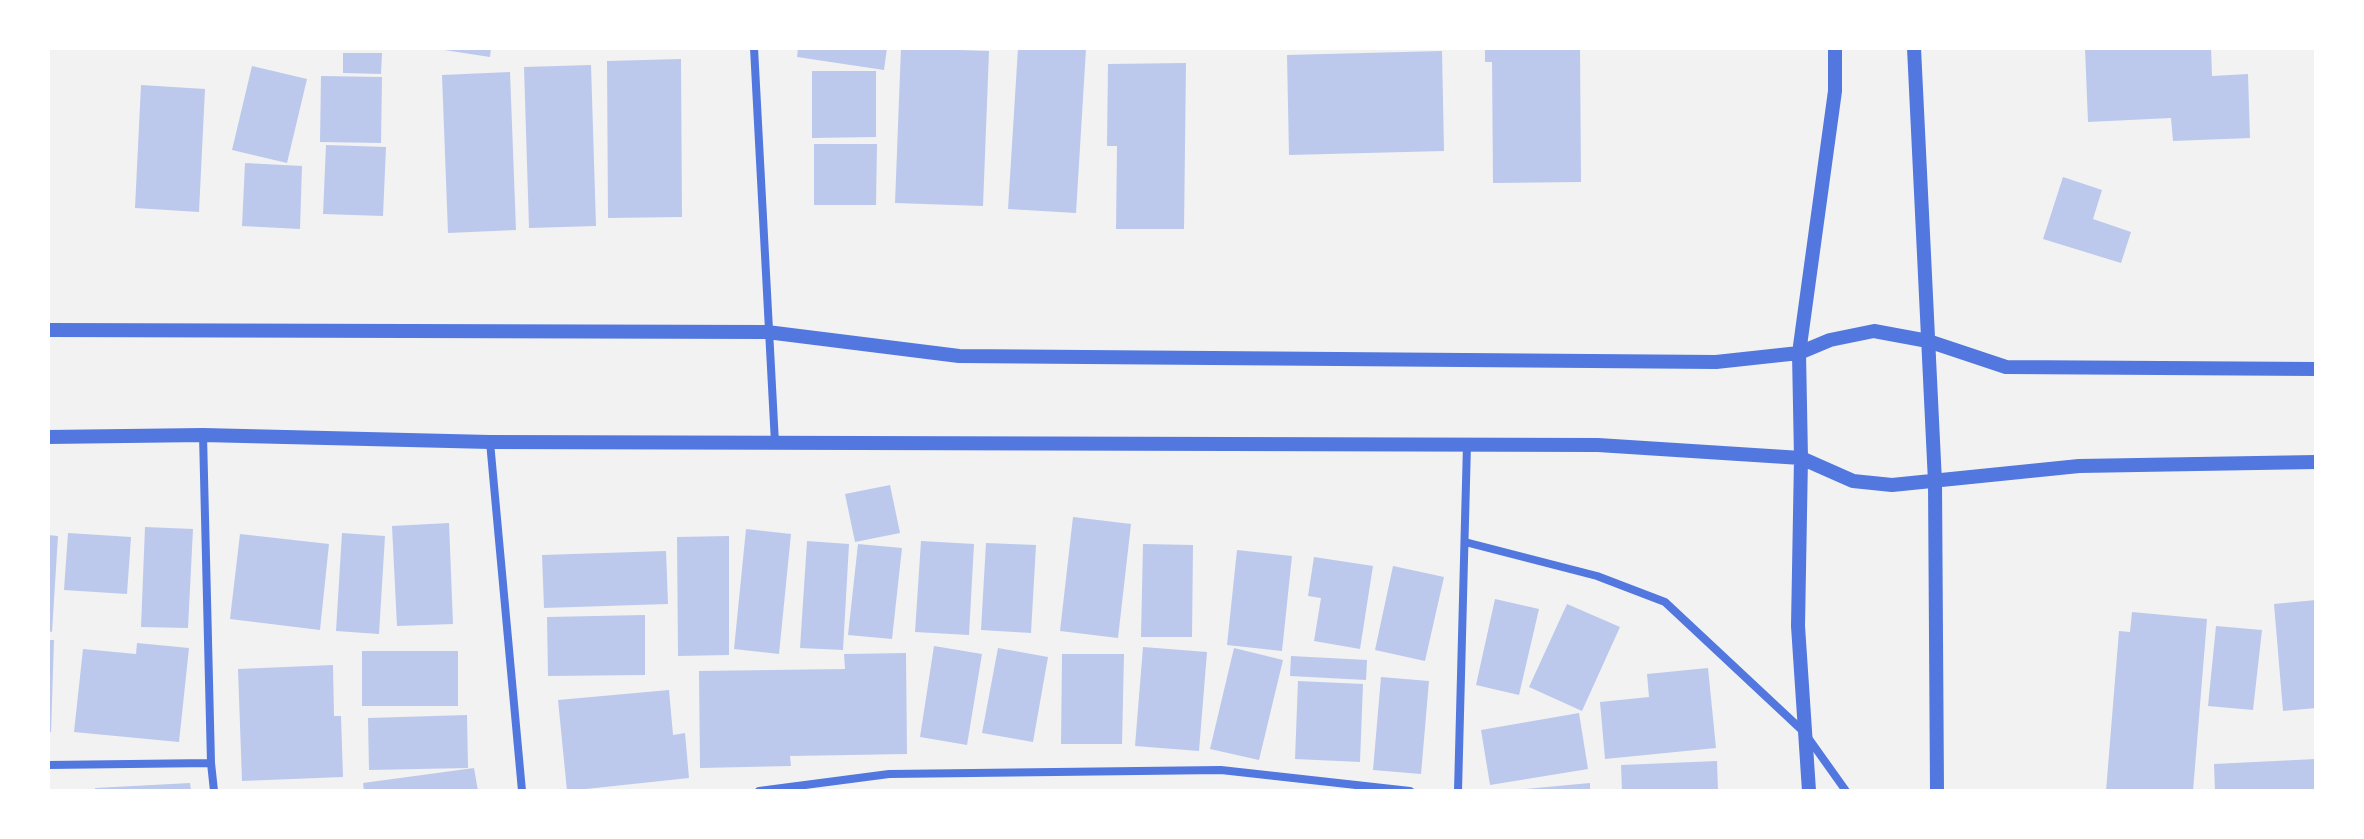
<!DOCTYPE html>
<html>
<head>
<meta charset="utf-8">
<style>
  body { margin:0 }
  #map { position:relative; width:2364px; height:839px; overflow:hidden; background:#f2f2f2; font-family:"IBM Plex Sans",sans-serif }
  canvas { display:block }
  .frame { position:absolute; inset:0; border:50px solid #fff; pointer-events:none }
</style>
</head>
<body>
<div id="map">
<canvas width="2364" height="839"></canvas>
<div class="frame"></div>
</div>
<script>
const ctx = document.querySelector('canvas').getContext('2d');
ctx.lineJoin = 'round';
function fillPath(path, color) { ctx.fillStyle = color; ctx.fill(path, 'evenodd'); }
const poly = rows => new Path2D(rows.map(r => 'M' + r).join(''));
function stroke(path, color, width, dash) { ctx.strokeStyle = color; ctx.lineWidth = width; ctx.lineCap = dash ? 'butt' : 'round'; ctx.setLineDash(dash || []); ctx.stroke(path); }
fillPath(poly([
  [431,48,491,48,490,57],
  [798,48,887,48,884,70,797,57],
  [901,48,989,51,983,206,895,203],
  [1018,48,1086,49,1076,213,1008,209],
  [1485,48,1580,48,1581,182,1493,183,1492,62,1485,62],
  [2085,48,2211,48,2212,76,2248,74,2250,138,2173,141,2171,118,2088,122],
  [1442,51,1444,151,1289,155,1287,55],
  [343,53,382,53,381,74,343,73],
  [681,59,682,217,608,218,607,61],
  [1186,63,1184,229,1116,229,1117,146,1107,146,1108,64],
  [591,65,596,226,529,228,524,67],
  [252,66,307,79,287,163,232,150],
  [812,71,876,71,876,137,812,138],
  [510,72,516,230,448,233,442,75],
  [321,76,382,77,381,143,320,142],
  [141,85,205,89,199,212,135,208],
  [814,144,877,144,876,205,814,205],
  [326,145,386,147,383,216,323,214],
  [245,163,302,166,300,229,242,226],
  [2063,177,2102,190,2093,219,2131,232,2121,263,2043,239],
  [890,485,900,533,855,542,845,494],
  [1073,517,1131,524,1118,638,1060,631],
  [449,523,453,624,397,626,392,526],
  [145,527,193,529,188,628,141,627],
  [746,529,791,534,779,654,734,649],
  [68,533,131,537,127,594,64,590],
  [342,533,385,536,379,634,336,631],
  [240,534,329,544,320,630,230,619],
  [48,535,58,536,52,632,48,631],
  [729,536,729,655,678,656,677,537],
  [807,541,849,544,843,650,800,648],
  [921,541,974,544,969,635,915,632],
  [986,543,1036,545,1031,633,981,630],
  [858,544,902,548,892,639,848,635],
  [1143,544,1193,545,1192,637,1141,637],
  [1237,550,1292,556,1282,651,1227,645],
  [666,551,668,604,544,608,542,555],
  [1314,557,1373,566,1360,649,1314,641,1321,598,1308,596],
  [1393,566,1444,577,1425,661,1375,650],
  [1495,599,1539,609,1519,695,1476,685],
  [2316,600,2316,708,2283,711,2274,604],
  [1567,604,1620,627,1582,711,1529,687],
  [2132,612,2207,619,2193,791,2106,791,2119,631,2130,632],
  [645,615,645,675,548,676,547,617],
  [2216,626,2262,630,2253,710,2208,706],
  [48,640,54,640,51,732,48,732],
  [137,643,189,648,179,742,74,732,83,649,136,654],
  [934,646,982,654,967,745,920,737],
  [1143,647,1207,652,1199,751,1135,746],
  [998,648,1048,657,1033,742,982,733],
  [1234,648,1283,660,1259,760,1210,749],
  [362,651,458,651,458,706,362,706],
  [906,653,907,754,790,756,791,766,700,768,699,671,845,669,844,654],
  [1062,654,1124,654,1122,744,1061,744],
  [1291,656,1367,660,1366,680,1290,676],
  [333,665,334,716,341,716,343,777,242,781,238,669],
  [1708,668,1716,748,1605,759,1600,702,1649,697,1647,674],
  [1381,677,1429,681,1421,774,1373,770],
  [1298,681,1363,684,1360,762,1295,759],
  [669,690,673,735,685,733,689,778,567,791,558,700],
  [1579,713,1588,769,1490,785,1481,730],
  [467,715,468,768,369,770,368,718],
  [2316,759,2316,791,2215,791,2214,764],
  [1717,761,1718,791,1622,791,1621,765],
  [474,768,478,791,364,791,363,783],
  [190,783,191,791,95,791,95,788],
  [1590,783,1590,791,1526,791,1525,789]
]), '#bdc9ec');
stroke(poly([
  [754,48,775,443],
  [203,435,211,763,214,791],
  [490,442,522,791],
  [1465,542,1597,576,1665,602,1804,732,1846,791],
  [48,765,211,763],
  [759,791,889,774,1221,770,1410,791],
  [1458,791,1467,444]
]), '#5277de', 8);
stroke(poly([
  [1914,48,1935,482,1937,791],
  [48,330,767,332,959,356,1716,362,1799,353,1830,340,1874,331,1928,341,2006,367,2316,369],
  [48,437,203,435,490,442,1598,445,1801,458,1853,481,1892,485,2079,466,2316,462],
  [1809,791,1798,626,1801,458,1799,353,1835,91,1835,48]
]), '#5277de', 14);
</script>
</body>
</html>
